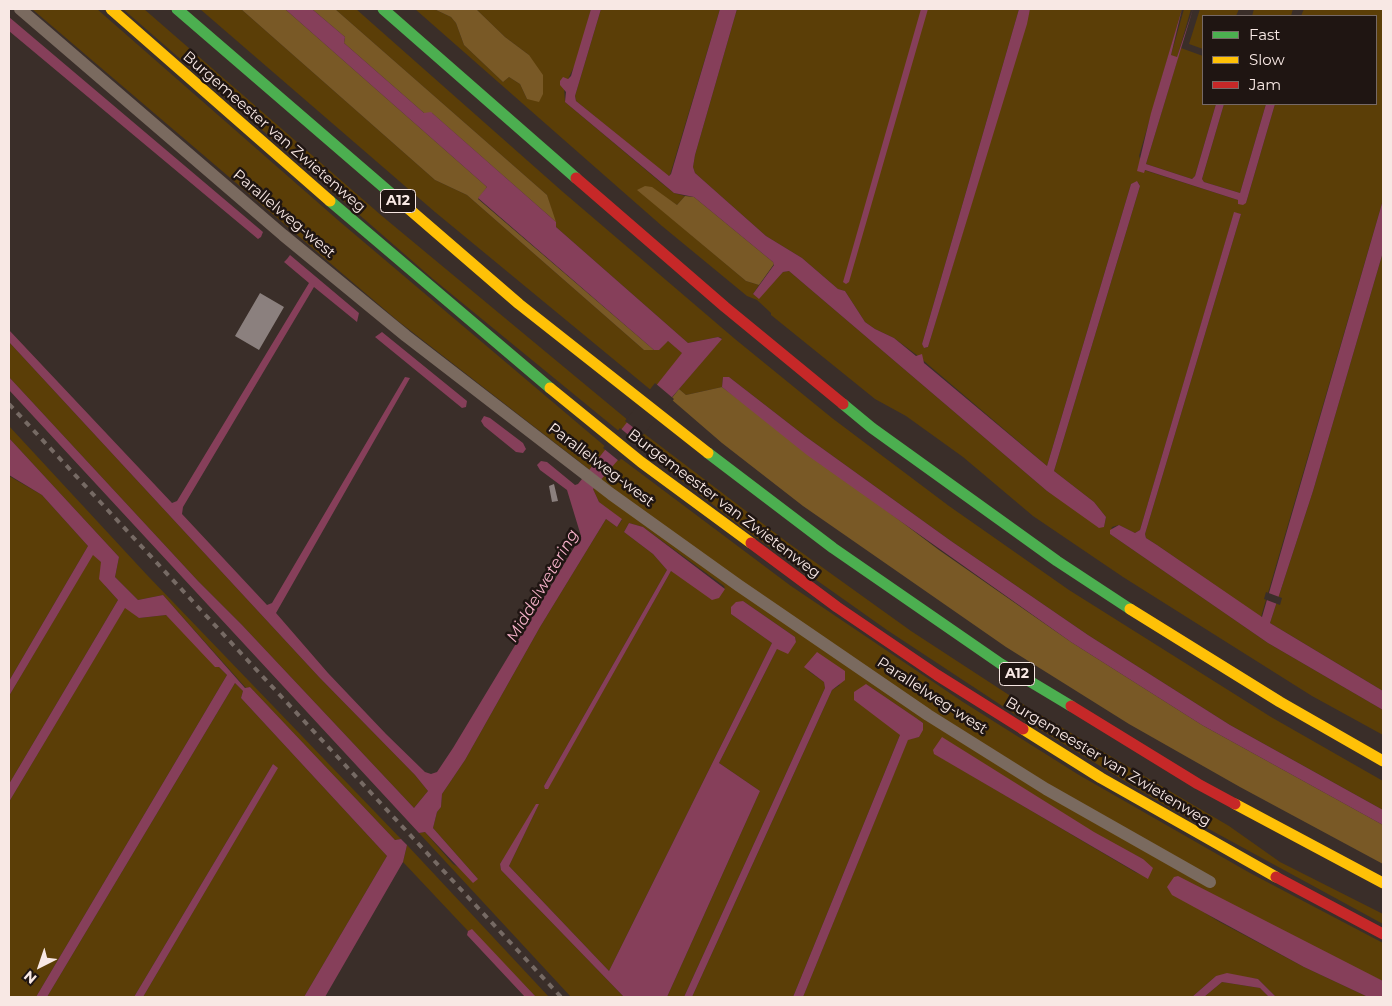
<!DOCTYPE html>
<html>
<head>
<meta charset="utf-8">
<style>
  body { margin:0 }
  #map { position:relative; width:1392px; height:1006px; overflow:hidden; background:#3a2e29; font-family:Montserrat,sans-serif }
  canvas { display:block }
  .frame { position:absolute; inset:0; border:10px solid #f8e8e4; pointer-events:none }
  .legend { position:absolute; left:1202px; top:15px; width:175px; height:90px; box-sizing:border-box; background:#1f1512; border:1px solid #766966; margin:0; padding:6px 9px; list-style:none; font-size:15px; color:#f8e8e4 }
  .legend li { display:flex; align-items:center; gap:10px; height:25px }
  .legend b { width:25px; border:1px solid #766966 }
  .north { position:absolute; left:15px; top:941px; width:50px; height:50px; -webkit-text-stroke:4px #1f1512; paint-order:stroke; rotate:221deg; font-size:14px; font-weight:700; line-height:20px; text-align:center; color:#f8e8e4 }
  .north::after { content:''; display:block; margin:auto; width:18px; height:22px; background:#f8e8e4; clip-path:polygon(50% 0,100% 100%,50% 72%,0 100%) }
</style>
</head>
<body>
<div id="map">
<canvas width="1392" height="1006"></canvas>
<div class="frame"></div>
<ul class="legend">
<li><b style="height:6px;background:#4caf50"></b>Fast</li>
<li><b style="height:6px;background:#ffc107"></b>Slow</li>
<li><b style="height:6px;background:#c62828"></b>Jam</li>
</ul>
<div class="north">N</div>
</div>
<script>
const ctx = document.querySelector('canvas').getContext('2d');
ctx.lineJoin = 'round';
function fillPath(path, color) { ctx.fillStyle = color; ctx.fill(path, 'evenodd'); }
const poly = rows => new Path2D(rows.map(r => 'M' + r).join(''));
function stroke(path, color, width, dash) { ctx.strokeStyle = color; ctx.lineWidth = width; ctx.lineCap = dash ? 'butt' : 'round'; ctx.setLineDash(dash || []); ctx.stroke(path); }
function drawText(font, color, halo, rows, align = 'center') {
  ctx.font = font + ' Montserrat,sans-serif'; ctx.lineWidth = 5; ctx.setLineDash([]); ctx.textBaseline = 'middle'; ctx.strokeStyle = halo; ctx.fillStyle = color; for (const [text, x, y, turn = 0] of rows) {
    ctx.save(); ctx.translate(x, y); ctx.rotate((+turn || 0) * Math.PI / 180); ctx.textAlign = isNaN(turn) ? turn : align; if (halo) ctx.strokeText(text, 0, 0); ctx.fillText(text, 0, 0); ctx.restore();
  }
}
fillPath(poly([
  [32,9,97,9,339,221,607,448,590,470,398,321],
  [123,9,144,9,382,216,629,421,620,432,433,279],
  [200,9,241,9,435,180,467,195,644,350,659,350,665,342,668,341,683,353,652,391,435,212],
  [335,9,356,9,563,192,735,339,832,418,949,506,1069,590,1271,717,1383,781,1383,810,1230,725,1088,635,951,541,805,436,729,377,723,377,722,387,686,395,679,389,722,338,718,337,688,343,556,227,547,195],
  [415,9,434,9,451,17,456,23,464,45,503,82,509,77,520,84,527,99,529,55,505,37,476,9,591,9,578,59,564,87,565,102,659,181,674,193,685,196,677,205,668,199,638,190,746,281,759,285,753,294,759,298,783,272,789,271,1047,491,1104,527,1106,517,1094,502,1054,471,1140,186,1138,182,1131,184,1047,466,918,356,894,338,875,329,865,322,845,291,838,289,802,258,766,236,695,173,693,167,695,155,737,9,1019,9,922,344,925,348,928,347,1030,9,1182,9,1139,156,1144,170,1238,200,1238,204,1246,203,1275,104,1376,104,1376,16,1301,16,1304,9,1383,9,1383,200,1261,617,1157,545,1146,538,1145,534,1241,214,1234,213,1140,530,1135,533,1119,525,1112,527,1110,534,1268,643,1383,710,1383,735,1312,696,1123,577,1033,516,963,457,906,416,875,399,771,315,771,313,757,300,747,296,662,226],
  [601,9,720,9,670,175,668,176,576,101,575,96],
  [1184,9,1191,9,1177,58,1171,55],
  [1200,9,1239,9,1236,16,1203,16,1203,49,1189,44],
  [1254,9,1293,9,1291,16,1252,16],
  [1181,48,1203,56,1203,104,1216,104,1195,176,1192,179,1146,164],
  [1224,104,1266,104,1240,193,1204,182,1202,179],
  [1383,252,1383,691,1270,623,1313,491],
  [9,342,319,677,415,775,428,791,414,808,242,625,198,581,9,377],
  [9,426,147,575,401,839,395,840,250,687,246,688,163,595,138,600,115,577,119,557,9,438],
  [642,432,787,542,911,631,1032,710,1229,826,1280,862,1383,914,1383,924,1161,803,1016,715,887,630,740,526,654,459,634,442],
  [619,457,791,586,963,702,1079,775,1250,873,1383,943,1383,981,1168,890,1218,921,1304,967,1368,997,1276,997,1258,979,1216,976,1192,997,803,997,908,739,919,737,923,723,866,684,900,735,793,997,692,997,832,690,840,685,807,670,824,682,825,688,684,997,667,997,760,791,719,763,777,649,796,642,795,637,743,601,731,614,772,643,609,971,509,866,539,804,500,864,501,870,624,997,571,997,419,833,425,832,453,864,478,879,433,828,437,812,441,807,442,794,465,760,540,627,606,519,617,527,622,520,599,502,593,489],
  [629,523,643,527,724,586,725,589,671,571,548,788,544,786,667,570,653,554,624,532],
  [935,754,1143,859,1149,878,1135,872],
  [9,476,42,495,88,546,9,681],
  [93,554,101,562,105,586,118,600,9,784,9,696],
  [125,607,139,618,166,615,227,675,36,997,9,997,9,802],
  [235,683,243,691,241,698,387,856,304,997,143,997,277,769,273,764,134,997,47,997],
  [407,845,549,997,536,997,472,930,468,931,403,862],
  [1222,982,1260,988,1269,997,1204,997]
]), '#5b3e07');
fillPath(poly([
  [241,9,285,9,487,187,478,199,654,350,644,350,467,195,435,180],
  [312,9,335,9,547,195,556,222,432,113,424,113,344,43,345,37],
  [434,9,476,9,505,37,529,55,543,75,543,94,539,102,527,99,520,84,509,77,503,82,464,45,456,23,451,17],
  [645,186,652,187,677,205,685,196,694,197,773,262,774,264,759,285,746,281,637,190],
  [722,387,939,550,1071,642,1202,725,1383,825,1383,864,1240,787,1129,724,1006,647,803,506,722,443,671,399,679,389,686,395]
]), '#795926');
fillPath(poly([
  [285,9,312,9,345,37,344,43,424,113,431,112,556,222,556,227,688,343,718,337,722,339,593,489,599,502,622,519,617,527,606,519,540,627,465,760,442,794,441,807,437,812,433,828,478,879,473,883,425,832,419,833,9,390,9,377,198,581,242,625,414,808,428,791,415,775,319,677,9,342,9,330,172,503,177,501,309,283,284,262,287,259,290,255,359,313,357,322,314,287,183,507,182,514,267,605,272,603,405,377,410,378,276,613,328,673,386,734,425,772,431,774,437,772,453,748,581,536,567,490,540,470,537,465,541,461,547,462,575,485,578,484,682,353,668,341,659,350,654,350,478,198,487,187],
  [591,9,601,9,575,96,576,101,669,176,671,174,720,9,737,9,695,155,693,167,695,173,766,236,802,258,838,289,845,291,865,322,875,329,894,338,916,356,922,354,924,363,1047,466,1131,184,1137,181,1140,186,1054,471,1094,502,1106,517,1104,527,1099,528,1047,491,789,271,783,272,759,299,753,294,774,265,773,262,694,197,674,193,565,102,566,92,560,85,560,81,563,77,568,79,571,76],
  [921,9,928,9,849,282,846,284,843,282],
  [1019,9,1030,9,1027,24,928,347,924,348,922,344],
  [1182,9,1171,55,1177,57,1193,9,1146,164,1192,179,1195,176,1216,104,1224,104,1202,179,1204,182,1240,193,1266,104,1275,104,1246,203,1243,205,1238,204,1238,200,1145,170,1144,173,1137,171,1151,113],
  [9,17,263,232,261,237,258,239,9,31],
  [1383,200,1383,252,1313,491,1270,623,1383,691,1383,710,1268,643,1110,534,1110,530,1119,525,1135,533,1140,530,1234,212,1241,214,1145,534,1146,538,1157,545,1262,617],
  [382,332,467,401,466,407,462,408,375,337],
  [723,377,729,377,805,436,951,541,1088,635,1230,725,1383,810,1383,825,1202,725,1071,642,807,455,722,387],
  [484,416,490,418,523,443,526,449,523,453,516,452,484,426,481,421],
  [9,438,119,557,115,577,138,600,163,595,245,688,250,687,395,840,401,839,407,845,403,862,325,997,304,997,387,856,241,698,243,691,235,683,47,997,36,997,227,675,219,667,215,667,166,615,139,618,125,608,9,802,9,784,118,600,99,579,101,562,93,555,9,696,9,681,88,546,42,495,9,475],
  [629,523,643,527,725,589,719,598,712,600,671,571,548,789,545,789,544,786,667,570,653,554,624,532],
  [743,601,795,637,796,642,788,654,777,649,719,763,760,791,667,997,624,997,501,870,500,864,536,804,539,804,509,866,609,971,772,643,731,614,731,607,736,602],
  [817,652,845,671,845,680,832,690,692,997,684,997,825,688,824,682,804,667],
  [866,684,916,718,923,723,923,730,919,737,908,740,803,997,793,997,900,735,854,700,854,692],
  [942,737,1094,832,1143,859,1153,868,1148,879,934,754,933,750],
  [273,764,278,768,143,997,134,997],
  [1178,876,1383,981,1383,997,1368,997,1304,967,1172,895,1167,887,1174,877],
  [472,929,536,997,525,997,467,935,468,931],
  [1227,973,1258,979,1276,997,1269,997,1260,988,1222,982,1204,997,1192,997,1216,976]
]), '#863f5a');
fillPath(poly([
  [655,383,674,399,643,435,625,421],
  [620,428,637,442,619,461,603,448],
  [1266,592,1282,598,1280,605,1264,599]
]), '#3a2e29');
fillPath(poly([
  [260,293,284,307,259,350,235,336],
  [554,484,558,501,552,502,549,486]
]), '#8b807e');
stroke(poly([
  [20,9,283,235,406,336,611,494,738,585,928,715,1046,789,1210,882]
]), '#7a6a5f', 12);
stroke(poly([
  [177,9,409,209],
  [383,9,576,178],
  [330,201,550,388],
  [843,404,872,428,1057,561,1130,609],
  [708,453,833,548,1001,664,1071,706]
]), '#4caf50', 11);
stroke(poly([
  [111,9,330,201],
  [409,209,519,304,708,453],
  [550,388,641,462,751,543],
  [1130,609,1280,702,1383,761],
  [1023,729,1101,778,1276,877],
  [1235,804,1383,883]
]), '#ffc107', 11);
stroke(poly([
  [576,178,725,307,843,404],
  [751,543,837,607,937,675,1023,729],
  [1071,706,1198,784,1235,804],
  [1276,877,1383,934]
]), '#c62828', 11);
stroke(poly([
  [9,404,561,997]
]), '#766a64', 4, [6, 6]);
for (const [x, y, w] of [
  [398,201,35],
  [1017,674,35]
]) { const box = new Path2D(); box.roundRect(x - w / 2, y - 11.5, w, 23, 4); ctx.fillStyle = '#1f1512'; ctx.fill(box); stroke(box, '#f8e8e4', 1); }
drawText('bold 14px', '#f8e8e4', null, [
  ["A12",398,201],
  ["A12",1017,674]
]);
drawText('15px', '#f8e8e4', '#1f1512', [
  ["Burgemeester van Zwietenweg",274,132,41],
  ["Parallelweg-west",284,214,40],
  ["Parallelweg-west",601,465,37],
  ["Burgemeester van Zwietenweg",724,504,37],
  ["Parallelweg-west",932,696,33],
  ["Burgemeester van Zwietenweg",1108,762,31]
]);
drawText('italic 16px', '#f6b2c9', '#1f1512', [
  ["Middelwetering",543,586,-60]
]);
</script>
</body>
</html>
